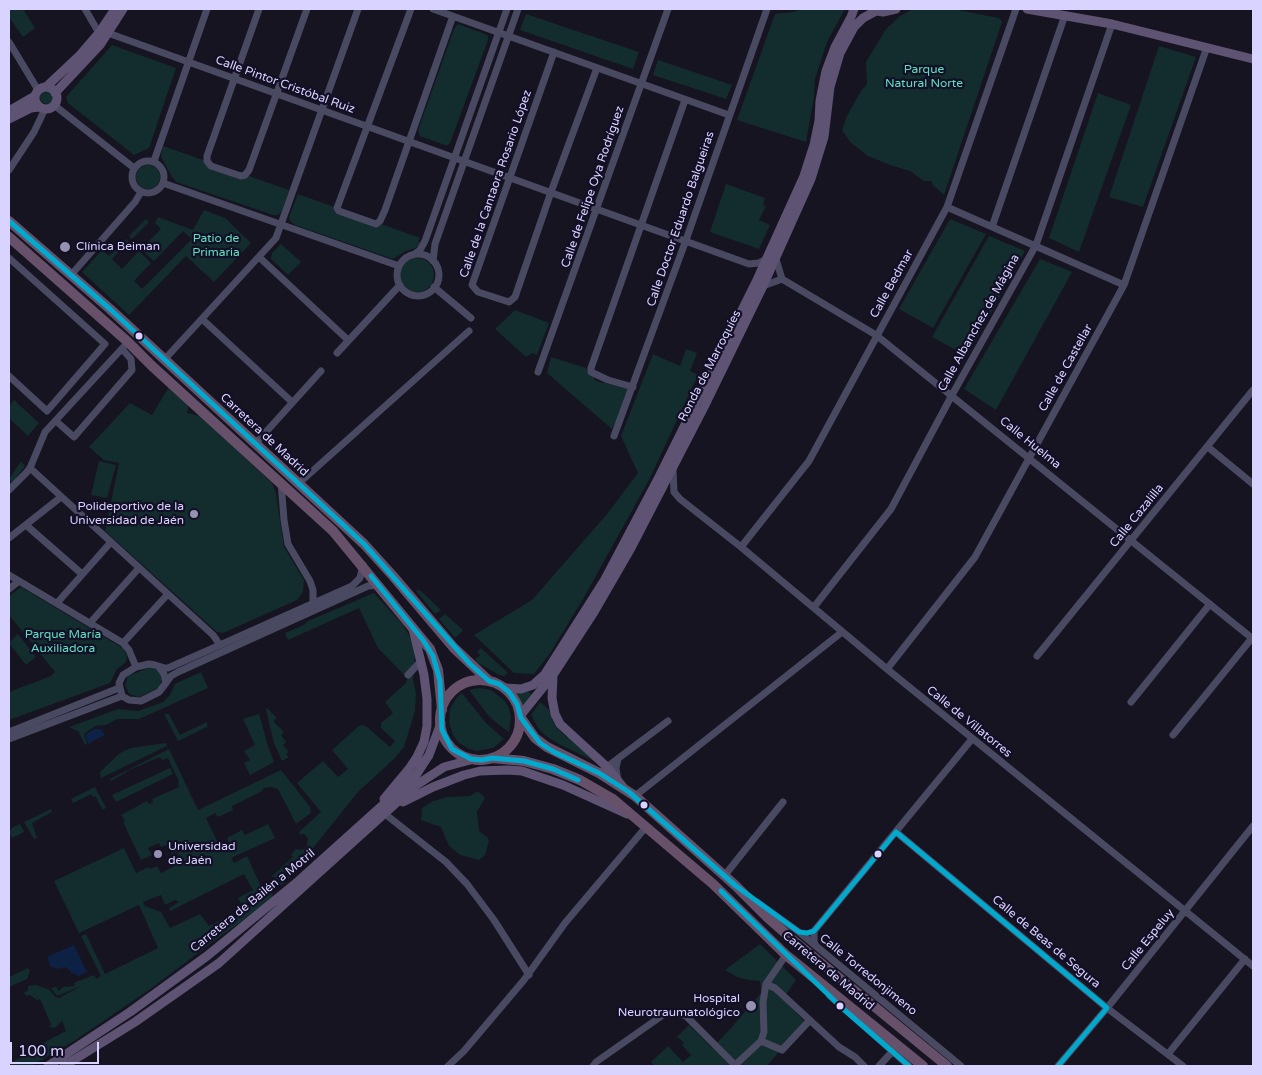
<!DOCTYPE html>
<html>
<head>
<meta charset="utf-8">
<style>
  body { margin:0 }
  #map { position:relative; width:1262px; height:1075px; overflow:hidden; background:#161421; font-family:"Varela Round",sans-serif }
  canvas { display:block }
  .frame { position:absolute; inset:0; border:10px solid #d9d4ff; pointer-events:none }
  .scale { position:absolute; left:10px; top:1042px; width:89px; height:22px; box-sizing:border-box; border:2px solid #d9d4ff; border-top:0; padding-left:6px; font-size:15px; line-height:18px; white-space:nowrap; color:#d9d4ff; -webkit-text-stroke:4px #130f26; paint-order:stroke }
</style>
</head>
<body>
<div id="map">
<canvas width="1262" height="1075"></canvas>
<div class="frame"></div>
<div class="scale">100 m</div>
</div>
<script>
const ctx = document.querySelector('canvas').getContext('2d');
ctx.lineJoin = 'round';
function fillPath(path, color) { ctx.fillStyle = color; ctx.fill(path, 'evenodd'); }
const poly = rows => new Path2D(rows.map(r => 'M' + r).join(''));
function stroke(path, color, width, dash) { ctx.strokeStyle = color; ctx.lineWidth = width; ctx.lineCap = dash ? 'butt' : 'round'; ctx.setLineDash(dash || []); ctx.stroke(path); }
function drawText(font, color, halo, rows, align = 'center') {
  ctx.font = font + ' "Varela Round",sans-serif'; ctx.lineWidth = 4.5; ctx.setLineDash([]); ctx.textBaseline = 'middle'; ctx.strokeStyle = halo; ctx.fillStyle = color; for (const [text, x, y, turn = 0] of rows) {
    ctx.save(); ctx.translate(x, y); ctx.rotate((+turn || 0) * Math.PI / 180); ctx.textAlign = isNaN(turn) ? turn : align; if (halo) ctx.strokeText(text, 0, 0); ctx.fillText(text, 0, 0); ctx.restore();
  }
}
fillPath(poly([
  [9,9,23,9,35,28,23,37,9,17],
  [802,9,845,9,827,42,815,79,814,97,806,142,737,120,775,14,794,12],
  [913,9,953,9,999,18,1002,22,944,195,933,185,931,181,924,181,910,171,890,165,868,156,850,142,842,130,847,116,861,91,867,84,866,62,886,29,900,16],
  [526,14,639,52,633,69,520,30],
  [458,24,485,34,488,36,488,40,450,143,448,145,445,145,420,136,418,130,454,29],
  [112,45,176,68,149,148,134,155,68,103,66,97],
  [1159,46,1196,57,1143,207,1109,197],
  [658,60,732,85,726,99,653,75],
  '40 97a7 7 0 1 1 14 0a7 7 0 1 1-14 0Z',
  [1098,93,1131,105,1079,252,1049,238],
  [163,146,289,190,282,211,278,215,273,215,176,182,169,172,161,156],
  '136 177a12 12 0 1 1 24 0a12 12 0 1 1-24 0Z',
  [726,184,765,198,763,205,766,206,759,220,770,225,759,249,710,232],
  [298,194,420,238,418,241,421,243,416,248,406,251,393,259,295,225,290,221,289,217],
  [204,210,225,218,251,243,214,282,186,256,129,315,82,272,102,250,109,256,126,239,129,241,112,259,122,269,139,251,151,263,134,281,142,289,192,239,183,231,154,261,141,249,161,229,155,223,158,217,193,230],
  [146,219,149,222,132,239,129,236],
  [950,219,986,234,933,328,899,309],
  [989,236,1025,251,967,356,932,337],
  [281,244,301,262,288,275,271,259,272,253],
  '400 275a17 17 0 1 1 34 0a17 17 0 1 1-34 0Z',
  [1040,259,1072,272,996,410,964,389],
  [515,310,549,323,537,355,532,353,526,357,495,329],
  [686,349,697,353,690,371,698,375,649,480,583,599,551,652,534,674,514,673,474,635,532,600,607,514,638,473,621,436,653,354,680,366],
  [551,357,586,368,596,381,629,389,618,419,612,429,547,373],
  [169,387,189,405,187,413,200,416,272,483,276,494,284,547,304,580,303,592,297,600,223,633,217,632,105,531,119,463,104,460,89,447,130,403,152,415],
  [14,400,39,423,28,436,9,418,9,406],
  [21,461,25,466,12,483,9,479],
  [99,461,116,465,107,498,91,495],
  [21,587,116,644,124,649,127,656,126,662,117,669,110,683,9,720,9,692,51,676,55,672,9,615,9,596],
  [419,590,421,591,441,610,435,614,416,591],
  [374,593,403,625,410,637,415,654,413,680,416,693,415,711,404,747,395,758,358,792,285,883,272,890,273,900,219,937,149,990,74,1041,31,1066,9,1066,9,1063,43,1048,43,1043,66,1031,62,1021,55,1028,49,1027,51,1024,40,999,37,1000,30,995,26,996,24,992,28,991,28,986,36,985,50,990,55,997,59,998,81,986,57,996,51,988,56,987,59,991,63,987,75,986,74,984,76,982,94,975,96,979,101,976,81,936,86,934,105,974,158,948,139,905,79,933,54,881,124,848,136,873,149,867,150,869,157,866,161,873,184,861,181,855,179,856,177,852,172,854,167,845,161,847,159,843,148,848,152,855,141,860,123,822,125,821,121,815,147,801,149,804,152,803,153,802,152,799,179,787,178,783,179,781,172,767,170,768,173,774,116,802,112,795,172,767,168,758,162,760,160,757,127,771,127,772,111,781,110,779,169,749,198,810,281,770,310,807,311,813,296,824,278,789,271,787,264,788,262,791,232,806,233,810,218,817,215,813,206,818,220,847,229,843,227,838,242,830,245,835,268,824,275,838,231,858,234,863,247,856,263,891,262,894,242,905,238,898,253,890,244,874,170,911,169,908,179,902,175,900,165,905,161,895,143,902,145,906,161,912,170,928,200,914,209,926,269,895,270,882,277,877,271,877,293,857,291,855,296,849,302,850,307,847,308,838,304,834,299,834,300,831,321,812,297,783,323,761,338,777,348,769,332,750,360,725,366,726,390,747,395,741,381,728,381,723,393,713,385,702,406,683,408,676,407,673,404,675,378,648,359,608,288,640,285,633,304,625,308,621],
  [445,614,463,630,455,638,439,619],
  [18,634,36,657,26,665,9,643],
  [481,648,507,672,508,673,504,676,499,675,478,663,475,659,480,655,477,652],
  [151,667,158,670,161,674,162,679,160,686,156,689,139,697,129,694,125,685,128,676],
  [201,672,208,688,139,719,117,719,106,725,95,726,84,734,87,744,85,745,78,731,69,727,118,709,138,711,163,702,170,695,175,684],
  [479,688,491,690,504,700,509,708,511,717,509,732,499,725,488,715,469,690],
  [528,691,533,696,524,708,515,692],
  [462,693,486,723,504,739,493,748,477,751,469,749,459,743,453,735,449,722,450,709,457,697],
  [540,702,549,710,555,726,567,738,569,736,600,764,559,744,546,736,538,728,531,715],
  [267,708,277,718,273,721,284,732,281,735,286,742,283,745,289,752,286,754,289,757,282,761,274,743,266,710],
  [164,714,169,714,180,735,207,722,207,727,178,741],
  [259,714,268,746,274,762,250,775,244,763,250,760,244,751,255,745,243,719],
  [166,743,167,746,101,778,100,772,120,753,131,748],
  [95,787,106,808,103,810,95,796,93,797,91,794,73,803,71,799],
  [478,791,485,798,477,812,479,831,488,838,489,841,485,855,479,860,460,855,449,846,441,827,421,820,422,808,433,801,448,797,470,796],
  [51,809,52,812,32,823,37,838,34,839,24,822],
  [20,824,24,832,12,838,9,832,12,828],
  [760,944,796,980,783,999,804,1021,767,1066,655,1066,651,1062,668,1046,683,1062,691,1055,682,1045,684,1043,679,1038,676,1038,689,1025,712,1048,731,1028,761,993,760,981,749,980,737,977,725,970],
  [28,968,30,971,27,979,9,987,9,977]
]), '#132c2d');
fillPath(poly([
  [94,729,101,729,105,735,88,744,85,735],
  [74,945,87,972,79,976,72,973,67,968,64,967,59,969,51,967,47,957]
]), '#0d2144');
stroke(poly([
  [85,9,99,33],
  [259,9,207,156,207,161,211,166,241,176,245,175,249,170,307,9],
  [411,9,337,208,339,211,376,224,380,221,385,210,453,16],
  [433,9,729,115],
  [108,33,749,264,759,263,767,259],
  [9,42,38,90],
  [554,52,472,285,478,292,509,302,515,297,551,192,597,68],
  [54,105,134,168],
  '132 177a16 16 0 1 1 32 0a16 16 0 1 1-32 0Z',
  [154,161,207,9],
  [9,170,34,132,45,109],
  [163,183,399,266],
  [947,207,1124,285],
  [992,227,1065,15],
  '397 275a21 21 0 1 1 42 0a21 21 0 1 1-42 0Z',
  [413,255,420,250,425,241,507,9],
  [259,257,348,340],
  [9,258,105,344,47,411,9,376],
  [776,259,782,279],
  [433,261,435,244,518,9],
  [71,275,135,202,141,192],
  [782,279,876,335,1253,639],
  [763,286,782,279],
  [434,287,471,318],
  [202,319,292,402],
  [337,353,400,285],
  [164,360,276,238,358,9],
  [538,372,668,9],
  [633,387,608,380,591,372,591,368,685,100],
  [56,421,74,437,132,370,131,359,122,349],
  [614,436,686,240,767,9],
  [256,443,321,371],
  [1208,447,1253,484],
  [30,468,168,594,213,635,220,645],
  [673,468,674,492,680,499,741,547,887,669,1253,966],
  [281,482,284,520,288,544,310,581,313,590,313,604],
  [298,484,469,331],
  [9,490,26,473,30,468,45,432,128,342],
  [26,525,82,574],
  [9,538,61,497],
  [741,547,809,461,947,207,1016,9],
  [9,575,123,643,129,650,136,667],
  [9,589,19,581],
  [57,603,111,542],
  [814,607,891,509,952,395,1036,245,1112,24],
  [90,623,139,568],
  [123,643,168,594],
  [1037,656,1253,390],
  [159,667,164,674,166,683,159,692,141,701,129,700,122,696,119,683,123,675,136,667,149,664,155,665,165,668,168,668,220,645,352,586,360,578,363,565],
  [887,669,975,557,1124,285,1207,47],
  [408,675,421,661],
  [166,683,171,676,178,672,368,586,379,585],
  [1131,702,1210,604],
  [9,732,119,688],
  [1173,735,1252,638],
  [9,739,122,696],
  [604,769,668,721],
  [618,781,616,768,618,759],
  [635,796,842,632],
  [385,814,446,862,467,884,494,920,529,975],
  [896,832,1107,1008,1183,1066],
  [725,875,783,802],
  [757,902,799,932,961,1066],
  [816,946,814,942,814,931,972,739],
  [766,984,775,988,839,1047,855,1057,864,1066],
  [830,996,909,1066],
  [761,1041,782,1050,810,1020],
  [1168,1054,1245,959],
  [448,1066,464,1051,524,980,565,923,646,827],
  [593,1066,596,1062,663,1015,676,1013,686,1016,736,1066],
  [734,1066,761,1041,764,1032,763,1002,766,984,786,955],
  [879,1066,892,1052],
  [1058,1066,1107,1008,1253,826]
]), '#4a4962', 7);
stroke(poly([
  [1027,9,1112,24,1253,59],
  [872,10,883,12,896,9],
  [46,87,80,55,99,33,115,9],
  '35 98a11 11 0 1 1 22 0a11 11 0 1 1-22 0Z',
  [55,93,100,45,123,9],
  [9,111,35,96],
  [9,119,31,108,39,107],
  [553,678,552,698,555,714,560,724,607,767,623,787],
  [505,688,521,689,533,685,545,674,604,581,660,475,756,282,804,176,814,145,819,121,820,101,826,71,835,47,851,17,854,9],
  [520,716,553,675,594,612,631,548,704,407,763,286,811,179,824,137,830,87,840,53,854,27,863,18,876,11],
  [384,799,409,769,417,757,424,742,427,726,427,699,424,675,413,629],
  [403,802,433,787,464,775,480,771,508,770,522,771,563,785,627,814],
  [48,1066,130,1012,207,956,295,884,416,775,429,755,441,723],
  [64,1066,135,1022,219,963,415,786,444,767,474,759]
]), '#5e5373', 9);
stroke(poly([
  [9,221,110,309,364,544,393,576,454,648,489,681],
  [9,237,128,342,152,366,333,531,430,649,438,670,442,710],
  '440 720a40 40 0 1 1 80 0a40 40 0 1 1-80 0Z',
  [521,718,535,738,547,747,599,773,635,796,736,886,767,917,793,940,947,1066],
  [492,758,524,761,553,769,580,780,613,799,713,884,786,955,923,1066]
]), '#67516a', 10);
stroke(poly([
  [9,221,110,309,364,544,470,664,489,681,499,684,509,692,517,704,521,718,540,743,554,752,599,773,629,792,736,886,799,932,807,933,814,931,896,832,1107,1008,1058,1066],
  [371,576,423,640,433,656,440,681,442,730,452,749,471,759,482,760,492,758,524,761,553,769,578,780],
  [721,891,841,1007,909,1066]
]), '#00a9ce', 5);
for (const [x, y, r, color] of [
  [65,247,6,"#9591b1"],
  [139,336,4.5,"#d9d4ff"],
  [194,514,5,"#9591b1"],
  [644,805,4.5,"#d9d4ff"],
  [158,854,5,"#9591b1"],
  [878,854,4.5,"#d9d4ff"],
  [751,1006,6,"#9591b1"],
  [840,1006,4.5,"#d9d4ff"]
]) { const dot = new Path2D(); dot.arc(x, y, r, 0, 2 * Math.PI); ctx.fillStyle = color; ctx.fill(dot); stroke(dot, '#130f26', 2); }
drawText('12px', '#5fe0c0', '#130f26', [
  ["Parque",924,70],
  ["Natural Norte",924,84],
  ["Patio de",216,239],
  ["Primaria",216,253],
  ["Parque María",63,635],
  ["Auxiliadora",63,649]
]);
drawText('12px', '#d9d4ff', '#130f26', [
  ["Calle Pintor Cristóbal Ruiz",285,85,20],
  ["Calle de la Cantaora Rosario López",496,184,-71],
  ["Calle de Felipe Oya Rodríguez",593,187,-71],
  ["Calle Doctor Eduardo Balgueiras",681,219,-71],
  ["Calle Bedmar",892,284,-61],
  ["Calle Albanchez de Mágina",979,323,-61],
  ["Ronda de Marroquíes",710,366,-63],
  ["Calle de Castellar",1066,368,-61],
  ["Carretera de Madrid",264,435,43],
  ["Calle Huelma",1030,443,39],
  ["Calle Cazalilla",1137,516,-51],
  ["Calle de Villatorres",969,722,39],
  ["Carretera de Bailén a Motril",253,901,-39],
  ["Calle Espeluy",1148,940,-51],
  ["Calle de Beas de Segura",1046,942,40],
  ["Carretera de Madrid",828,971,40],
  ["Calle Torredonjimeno",868,975,39]
]);
drawText('12px', '#d9d4ff', '#130f26', [
  ["Clínica Beiman",76,247],
  ["Polideportivo de la",184,507,"right"],
  ["Universidad de Jaén",184,521,"right"],
  ["Universidad",168,847],
  ["de Jaén",168,861],
  ["Hospital",740,999,"right"],
  ["Neurotraumatológico",740,1013,"right"]
], 'left');
</script>
</body>
</html>
